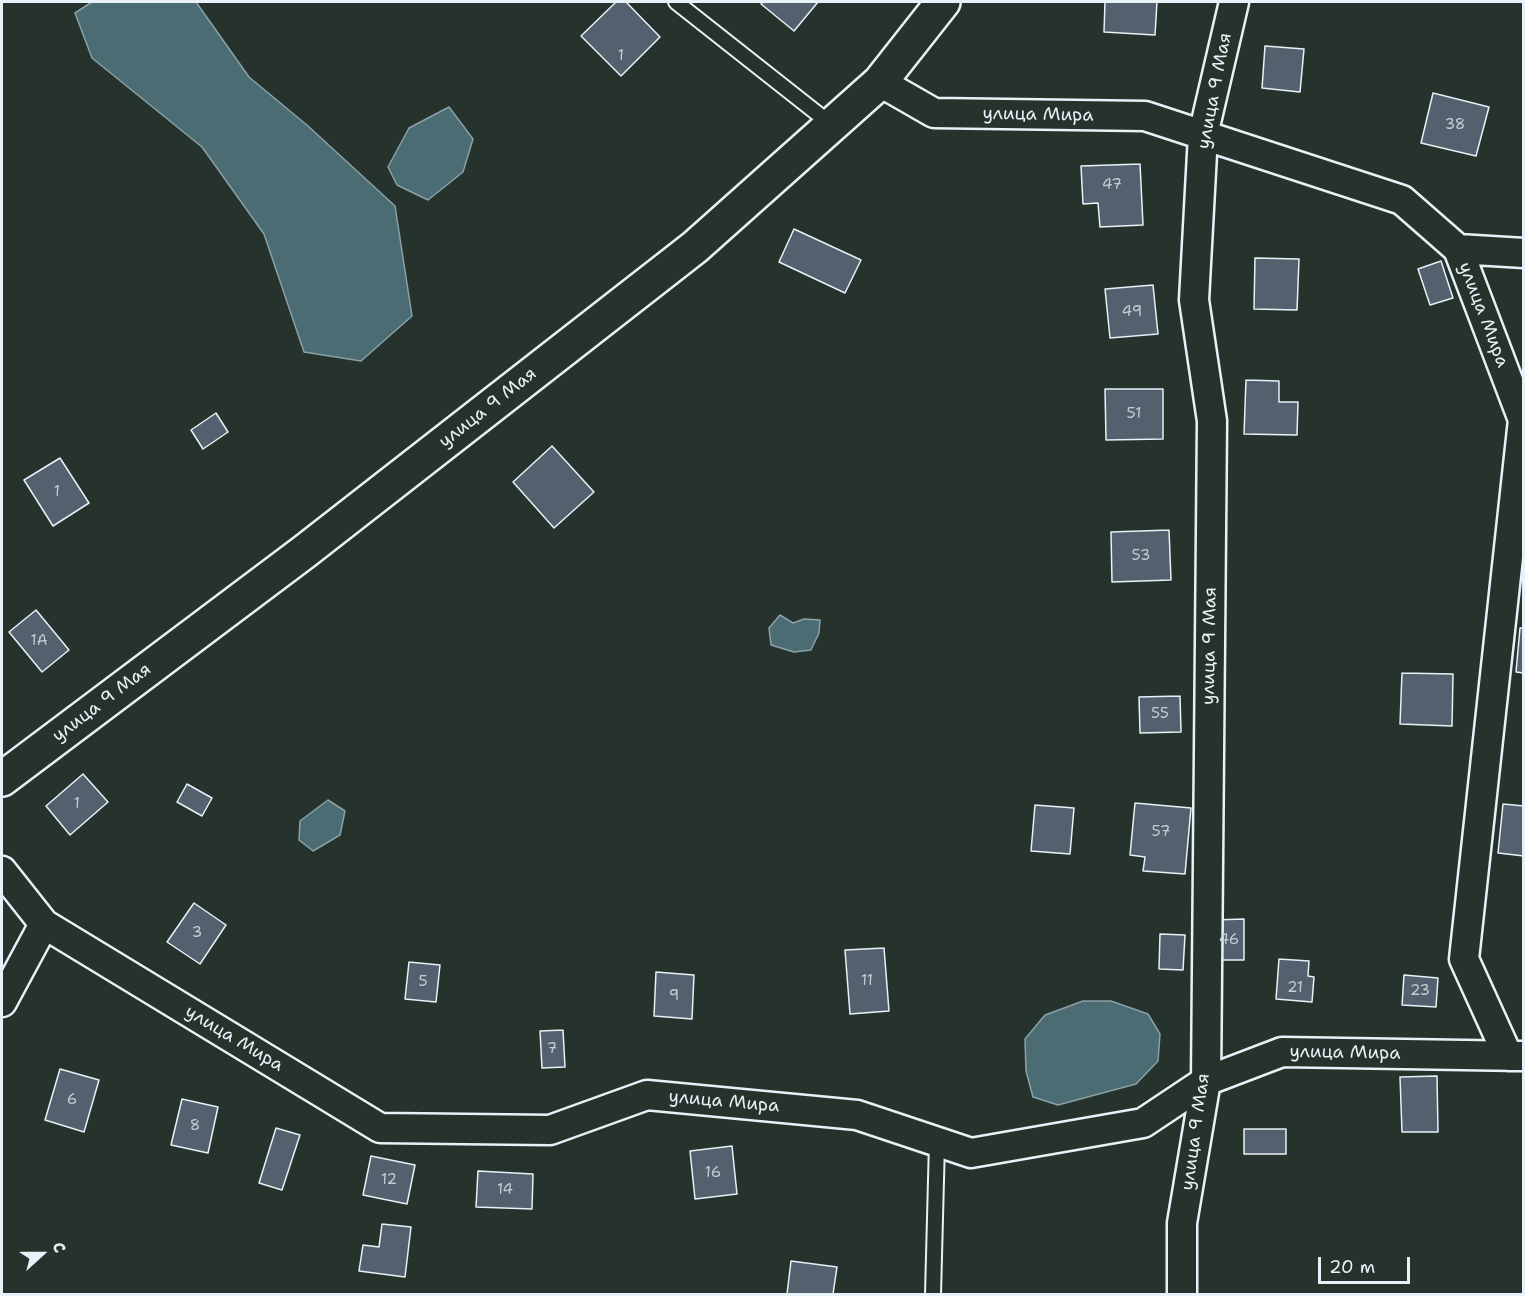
<!DOCTYPE html>
<html>
<head>
<meta charset="utf-8">
<style>
  body { margin:0 }
  #map { position:relative; width:1525px; height:1296px; overflow:hidden; background:#26332d; font-family:"Shantell Sans",sans-serif }
  canvas { display:block }
  .frame { position:absolute; inset:0; border:3px solid #e8f1f8; pointer-events:none }
  .north { position:absolute; left:12px; top:1224px; width:60px; height:60px; -webkit-text-stroke:4px #26332d; paint-order:stroke; rotate:69deg; font-size:16px; font-weight:700; line-height:24px; text-align:center; color:#e8f1f8 }
  .north::after { content:''; display:block; margin:auto; width:21px; height:27px; background:#e8f1f8; clip-path:polygon(50% 0,100% 100%,50% 72%,0 100%) }
  .scale { position:absolute; left:1318px; top:1257px; width:92px; height:27px; box-sizing:border-box; border:3px solid #e8f1f8; border-top:0; padding-left:8px; font-size:18px; line-height:21px; white-space:nowrap; color:#e8f1f8; -webkit-text-stroke:4px #26332d; paint-order:stroke }
</style>
</head>
<body>
<div id="map">
<canvas width="1525" height="1296"></canvas>
<div class="frame"></div>
<div class="north">С</div>
<div class="scale">20 m</div>
</div>
<script>
const ctx = document.querySelector('canvas').getContext('2d');
ctx.lineJoin = 'round';
function fillPath(path, color) { ctx.fillStyle = color; ctx.fill(path, 'evenodd'); }
const poly = rows => new Path2D(rows.map(r => 'M' + r).join(''));
function stroke(path, color, width, dash) { ctx.strokeStyle = color; ctx.lineWidth = width; ctx.lineCap = dash ? 'butt' : 'round'; ctx.setLineDash(dash || []); ctx.stroke(path); }
function drawText(font, color, halo, rows, align = 'center') {
  ctx.font = font + ' "Shantell Sans",sans-serif'; ctx.lineWidth = 4.5; ctx.setLineDash([]); ctx.textBaseline = 'middle'; ctx.strokeStyle = halo; ctx.fillStyle = color; for (const [text, x, y, turn = 0] of rows) {
    ctx.save(); ctx.translate(x, y); ctx.rotate((+turn || 0) * Math.PI / 180); ctx.textAlign = isNaN(turn) ? turn : align; if (halo) ctx.strokeText(text, 0, 0); ctx.fillText(text, 0, 0); ctx.restore();
  }
}
const water = poly([
  [92,2,196,2,249,77,308,126,395,206,412,316,361,361,304,352,264,234,202,147,92,58,75,13,92,2],
  [449,107,473,139,463,172,428,200,397,185,388,167,409,128,449,107],
  [780,615,793,623,804,619,820,620,819,633,811,650,794,652,771,645,769,628,780,615],
  [328,800,345,811,340,835,313,851,299,840,300,821,328,800],
  [1083,1001,1111,1001,1148,1014,1160,1034,1158,1061,1136,1084,1058,1105,1033,1097,1026,1071,1025,1039,1045,1015,1083,1001]
]);
fillPath(water, '#4c6c73');
stroke(water, '#8aa1a8', 1.5);
const building = poly([
  [616,2,626,2,660,37,621,76,581,36,616,2],
  [763,2,818,2,794,31,761,4,763,2],
  [1105,2,1157,2,1155,35,1104,32,1105,2],
  [1265,46,1304,49,1300,92,1262,88,1265,46],
  [1433,93,1489,107,1476,156,1421,143,1433,93],
  [1140,164,1143,225,1100,227,1098,203,1083,204,1081,166,1140,164],
  [794,229,861,260,845,293,779,262,794,229],
  [1255,258,1299,259,1297,310,1254,309,1255,258],
  [1441,261,1453,298,1430,305,1418,269,1441,261],
  [1153,285,1158,334,1110,338,1105,289,1153,285],
  [1246,380,1279,381,1279,402,1298,402,1297,435,1244,434,1246,380],
  [1105,389,1163,389,1163,439,1106,440,1105,389],
  [216,413,228,432,203,449,191,430,216,413],
  [552,446,594,492,554,528,513,482,552,446],
  [60,458,89,503,53,526,24,480,60,458],
  [1169,530,1171,580,1112,582,1111,532,1169,530],
  [36,610,69,650,42,672,9,632,36,610],
  [1520,628,1524,628,1524,673,1516,672,1520,628],
  [1402,673,1453,674,1452,726,1400,724,1402,673],
  [1180,696,1181,732,1140,733,1139,697,1180,696],
  [83,774,108,802,70,835,46,806,83,774],
  [187,784,212,798,202,816,177,802,187,784],
  [1135,803,1191,808,1185,874,1143,871,1145,857,1130,855,1135,803],
  [1503,804,1524,806,1524,856,1498,853,1503,804],
  [1035,805,1074,808,1070,854,1031,851,1035,805],
  [194,903,226,925,200,964,167,942,194,903],
  [1244,919,1244,960,1214,960,1214,920,1244,919],
  [1160,934,1185,935,1183,970,1159,969,1160,934],
  [884,948,889,1011,850,1014,845,950,884,948],
  [1279,959,1309,961,1308,976,1314,977,1312,1002,1276,999,1279,959],
  [409,962,440,965,436,1002,405,999,409,962],
  [656,972,694,975,692,1019,654,1016,656,972],
  [1404,975,1438,978,1436,1007,1402,1005,1404,975],
  [563,1030,565,1067,542,1068,540,1031,563,1030],
  [60,1069,99,1080,84,1132,45,1120,60,1069],
  [1437,1076,1438,1132,1402,1132,1400,1077,1437,1076],
  [182,1099,218,1107,208,1153,171,1145,182,1099],
  [276,1128,300,1135,282,1190,259,1183,276,1128],
  [1244,1129,1286,1129,1286,1154,1244,1154,1244,1129],
  [732,1146,737,1194,695,1199,690,1151,732,1146],
  [371,1156,415,1165,407,1204,363,1195,371,1156],
  [478,1171,533,1174,532,1209,476,1207,478,1171],
  [382,1224,411,1227,405,1277,359,1271,363,1245,379,1247,382,1224],
  [791,1261,837,1267,833,1294,787,1294,791,1261]
]);
fillPath(building, '#53606d');
stroke(building, '#e8f1f8', 1.5);
const service = poly([
  [676,2,832,125],
  [933,1294,937,1142]
]);
const minor = poly([
  [880,82,934,113,1145,116,1402,200,1458,249,1523,420,1464,959,1508,1056],
  [1458,249,1524,253],
  [2,871,44,924,380,1128,550,1130,647,1095,857,1115,971,1153,1143,1123,1206,1081,1282,1052,1524,1056],
  [2,1002,44,924],
  [1182,1294,1182,1223,1206,1081,1212,421,1194,300,1203,135,1234,2]
]);
const secondary = poly([
  [2,779,304,552,695,247,880,82,943,2]
]);
stroke(service, '#e8f1f8', 18);
stroke(minor, '#e8f1f8', 33);
stroke(secondary, '#e8f1f8', 38);
stroke(service, '#26332d', 14);
stroke(minor, '#26332d', 28);
stroke(secondary, '#26332d', 33);
drawText('15px', '#c3cdd5', null, [
  ["1",621,56],
  ["38",1455,125],
  ["47",1112,185],
  ["49",1132,312],
  ["51",1134,414],
  ["1",57,492],
  ["53",1141,556],
  ["1А",39,641],
  ["55",1160,714],
  ["1",77,804],
  ["57",1161,832],
  ["3",197,933],
  ["46",1229,940],
  ["11",867,981],
  ["5",423,982],
  ["21",1295,988],
  ["23",1420,991],
  ["9",674,996],
  ["7",552,1049],
  ["6",72,1100],
  ["8",195,1126],
  ["16",713,1173],
  ["12",389,1180],
  ["14",505,1190]
]);
drawText('18px', '#e8f1f8', '#26332d', [
  ["улица 9 Мая",1215,91,-79],
  ["улица Мира",1038,115,1],
  ["улица Мира",1483,315,69],
  ["улица 9 Мая",488,408,-38],
  ["улица 9 Мая",1210,646,-89],
  ["улица 9 Мая",102,703,-37],
  ["улица Мира",234,1039,31],
  ["улица Мира",1345,1053,1],
  ["улица Мира",724,1102,5],
  ["улица 9 Мая",1196,1132,-82]
]);
</script>
</body>
</html>
